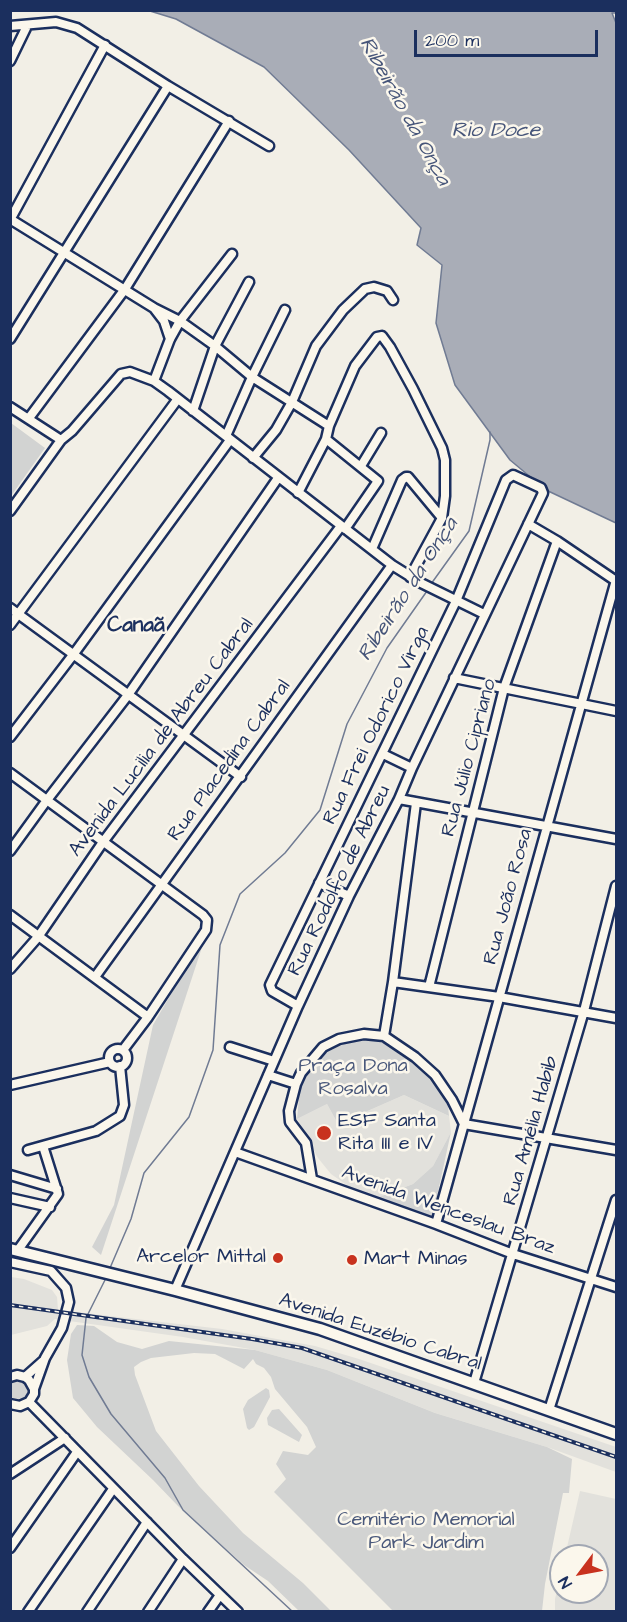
<!DOCTYPE html>
<html>
<head>
<meta charset="utf-8">
<style>
  body { margin:0 }
  #map { position:relative; width:627px; height:1622px; overflow:hidden; background:#f2efe6; font-family:"Architects Daughter",sans-serif }
  canvas { display:block }
  .frame { position:absolute; inset:0; border:12px solid #1b2f5e; pointer-events:none }
  .north { position:absolute; left:549px; top:1544px; width:60px; height:60px; box-sizing:border-box; background:#fbf7ec; border:2px solid #a1a7b3; border-radius:50%; rotate:238deg; font-size:16px; font-weight:700; line-height:24px; text-align:center; color:#1b2f5e }
  .north::after { content:''; display:block; margin:auto; width:21px; height:27px; background:#c8321e; clip-path:polygon(50% 0,100% 100%,50% 72%,0 100%) }
  .scale { position:absolute; left:414px; top:30px; width:184px; height:27px; box-sizing:border-box; border:3px solid #1b2f5e; border-top:0; padding-left:8px; font-size:18px; line-height:21px; white-space:nowrap; color:#1b2f5e; -webkit-text-stroke:4px #fbf7ec; paint-order:stroke }
</style>
</head>
<body>
<div id="map">
<canvas width="627" height="1622"></canvas>
<div class="frame"></div>
<div class="north">N</div>
<div class="scale">200 m</div>
</div>
<script>
const ctx = document.querySelector('canvas').getContext('2d');
ctx.lineJoin = 'round';
function fillPath(path, color) { ctx.fillStyle = color; ctx.fill(path, 'evenodd'); }
const poly = rows => new Path2D(rows.map(r => 'M' + r).join(''));
function stroke(path, color, width, dash) { ctx.strokeStyle = color; ctx.lineWidth = width; ctx.lineCap = dash ? 'butt' : 'round'; ctx.setLineDash(dash || []); ctx.stroke(path); }
function drawText(font, color, halo, rows, align = 'center') {
  ctx.font = font + ' "Architects Daughter",sans-serif'; ctx.lineWidth = 5; ctx.setLineDash([]); ctx.textBaseline = 'middle'; ctx.strokeStyle = halo; ctx.fillStyle = color; for (const [text, x, y, turn = 0] of rows) {
    ctx.save(); ctx.translate(x, y); ctx.rotate((+turn || 0) * Math.PI / 180); ctx.textAlign = isNaN(turn) ? turn : align; if (halo) ctx.strokeText(text, 0, 0); ctx.fillText(text, 0, 0); ctx.restore();
  }
}
fillPath(poly([
  [404,1095,449,1116,451,1132,433,1166,413,1184,379,1197,364,1194,351,1188,331,1174,318,1158,297,1119,327,1104,338,1124],
  [11,1277,24,1279,52,1290,57,1297,58,1310,222,1329,315,1346,359,1359,616,1447,616,1472,547,1447,435,1413,327,1370,255,1350,183,1337,55,1319,47,1326,11,1335],
  [580,1491,616,1499,616,1611,555,1611,555,1599,561,1574,561,1592,597,1592,597,1556,565,1556]
]), '#e2e1dc');
fillPath(poly([
  [11,423,45,448,11,496],
  [207,932,101,1255,92,1247,114,1205,153,1025],
  [372,1039,385,1042,425,1070,437,1083,448,1106,449,1116,404,1095,338,1124,327,1104,297,1119,300,1086,304,1075,315,1063,326,1053,340,1045,353,1041],
  [451,1132,432,1219,364,1194,379,1197,413,1184,433,1166],
  [77,1325,94,1326,117,1342,142,1349,169,1341,255,1350,327,1370,435,1413,547,1447,572,1459,569,1493,563,1493,545,1584,542,1611,393,1611,274,1492,286,1479,276,1464,283,1451,308,1455,316,1447,307,1427,275,1389,271,1377,264,1368,256,1364,253,1359,244,1369,215,1354,194,1353,151,1358,141,1362,134,1367,135,1375,156,1431,199,1486,243,1533,303,1583,331,1611,299,1611,268,1581,244,1565,178,1506,153,1480,97,1427,73,1398,67,1360,71,1334],
  [19,1378,29,1385,31,1393,24,1402,11,1401,10,1381],
  [266,1388,269,1390,270,1397,254,1427,249,1430,247,1428,243,1409,248,1400],
  [279,1409,302,1435,299,1442,268,1425,267,1418,272,1410]
]), '#d2d3d2');
const water = poly([
  [150,11,616,11,616,13,612,13,616,23,616,523,546,490,510,460,455,385,436,323,442,265,417,245,421,228,349,150,264,67,176,19,150,11]
]);
fillPath(water, '#a9adb7');
stroke(water, '#707b93', 1.5);
stroke(poly([
  [431,584,469,531,490,440,490,432],
  [110,1268,131,1219,144,1173,189,1117,213,1050,220,945,240,894,285,853,320,810,347,724,387,648,427,591],
  [106,1278,86,1318,82,1355,89,1377,111,1414,165,1478,183,1510,293,1612]
]), '#707b93', 1.5);
const minor = poly([
  [10,26,56,22,77,28,168,86,269,146],
  [10,61,27,26],
  [10,219,154,308,164,321,170,339],
  [10,220,105,45],
  [154,308,180,321,215,346,252,377,329,426],
  [10,339,168,86],
  [154,381,170,339,180,321,232,254],
  [10,407,61,440],
  [193,411,215,346,249,282],
  [29,418,125,289,229,121],
  [226,436,252,377,285,310],
  [326,439,378,481,345,529],
  [253,458,276,430,292,402,316,346,343,310,365,289,374,287,387,291,393,300],
  [361,466,381,433],
  [298,493,326,439,329,426,355,366,377,337,382,336,390,347,413,389,442,448,445,460,445,496,442,518,410,577],
  [10,511,61,440,72,431,121,374,130,372,154,381,168,391,392,565,421,583,484,614],
  [528,524,557,541,616,581],
  [372,549,402,480,406,477,408,477,442,518],
  [10,608,241,777],
  [10,625,177,400],
  [454,678,616,711],
  [10,737,73,655,230,440],
  [383,754,412,768],
  [10,773,203,915,207,920,206,930,148,1017,123,1050],
  [399,799,616,839],
  [10,851,47,800,128,695,278,478],
  [319,883,349,896],
  [10,915,148,1017],
  [10,969,38,937,103,842,341,526],
  [95,977,392,565],
  [393,982,499,997,616,1018],
  [429,987,504,688,557,541],
  [384,1036,393,982,416,803],
  [230,1047,274,1061],
  '109 1058a9 9 0 1 1 18 0a9 9 0 1 1-18 0Z',
  [268,1075,296,1084],
  [10,1085,110,1062],
  [28,1150,96,1131,120,1116,124,1105,120,1066],
  [235,1152,436,1224,513,1254,616,1287],
  [10,1175,57,1189],
  [312,1179,306,1143,290,1122,289,1111,296,1084,301,1073,323,1047,339,1039,364,1034,384,1036,415,1057,435,1075,452,1100,464,1124,616,1150],
  [10,1198,50,1207],
  [436,1224,616,580],
  [18,1250,58,1194,43,1146],
  [10,1262,51,1271,66,1288,69,1302,62,1328,45,1358,34,1389],
  [175,1290,298,1006,349,896,399,799,412,768,543,493,541,488,513,475,506,480,456,601,270,985,272,991,298,1006],
  [10,1377,17,1375,25,1377,29,1380,34,1389,34,1394,29,1402,20,1406,10,1404],
  [25,1377,43,1361],
  [474,1383,584,1011,616,886],
  [29,1402,183,1559,238,1612],
  [549,1410,616,1200],
  [10,1474,65,1438],
  [10,1548,77,1452],
  [28,1612,113,1489],
  [87,1612,147,1522],
  [148,1612,183,1559],
  [208,1612,220,1595]
]);
const major = poly([
  [10,1249,175,1290,320,1329,616,1434]
]);
stroke(minor, '#1b2f5e', 13);
stroke(major, '#1b2f5e', 15);
stroke(minor, '#fbf7ec', 8);
stroke(major, '#fbf7ec', 10);
const rail = poly([
  [10,1305,252,1339,302,1348,616,1457]
]);
stroke(rail, '#1b2f5e', 4);
stroke(rail, '#fbf7ec', 1.5, [4.5]);
for (const [x, y, r, color] of [
  [324,1133,8,"#c8321e"],
  [278,1258,6,"#c8321e"],
  [352,1260,6,"#c8321e"]
]) { const dot = new Path2D(); dot.arc(x, y, r, 0, 2 * Math.PI); ctx.fillStyle = color; ctx.fill(dot); stroke(dot, '#fbf7ec', 2); }
drawText('20px', '#1b2f5e', '#fbf7ec', [
  ["Rua Frei Odorico Virga",377,726,-64],
  ["Avenida Lucilia de Abreu Cabral",162,738,-53],
  ["Rua Júlio Cipriano",470,758,-75],
  ["Rua Placedina Cabral",230,761,-54],
  ["Rua Rodolfo de Abreu",340,881,-64],
  ["Rua João Rosa",509,897,-75],
  ["Rua Amélia Habib",532,1131,-74],
  ["Avenida Wenceslau Braz",448,1211,20],
  ["Avenida Euzébio Cabral",380,1333,18]
]);
drawText('20px', '#49587b', '#fbf7ec', [
  ["Praça Dona",353,1067],
  ["Rosalva",353,1090],
  ["Cemitério Memorial",426,1521],
  ["Park Jardim",426,1544]
]);
drawText('20px', '#1b2f5e', '#fbf7ec', [
  ["ESF Santa",338,1122],
  ["Rita III e IV",338,1145],
  ["Arcelor Mittal",266,1258,"right"],
  ["Mart Minas",364,1260]
], 'left');
drawText('italic 21px', '#465579', '#fbf7ec', [
  ["Ribeirão da Onça",404,112,61],
  ["Rio Doce",496,132],
  ["Ribeirão da Onça",409,590,-57]
]);
drawText('bold 21px', '#1b2f5e', '#fbf7ec', [
  ["Canaã",136,627]
]);
</script>
</body>
</html>
